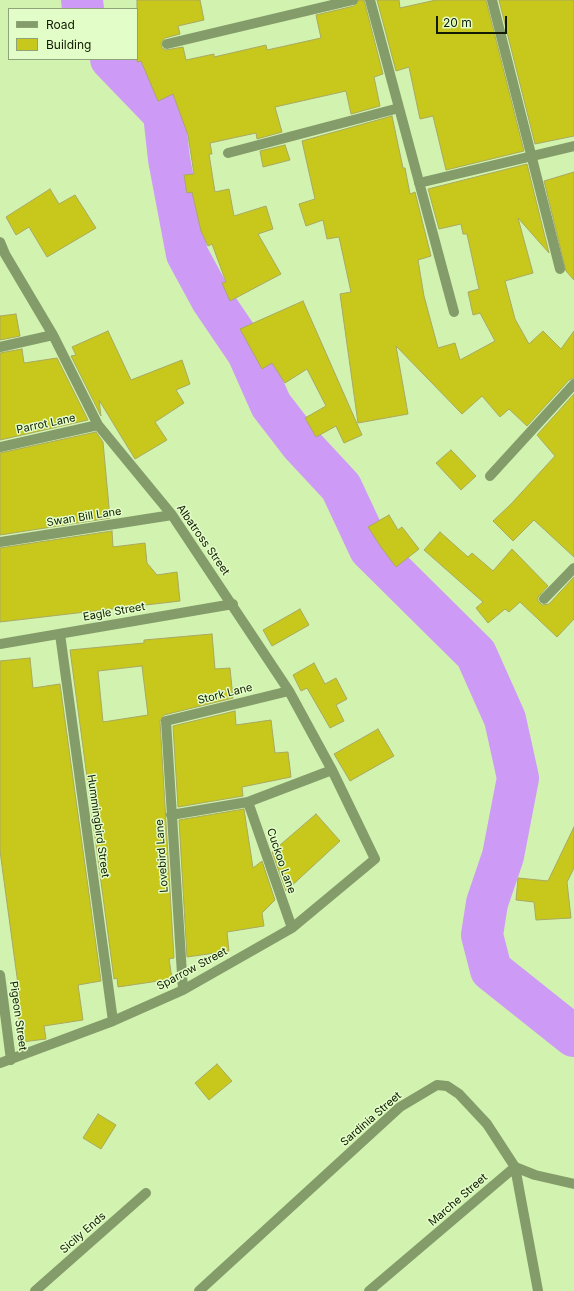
<!DOCTYPE html>
<html>
<head>
<meta charset="utf-8">
<style>
  body { margin:0 }
  #map { position:relative; width:574px; height:1291px; overflow:hidden; background:#d2f2b0; font-family:Inter,sans-serif }
  canvas { display:block }
  .legend { position:absolute; left:8px; top:8px; width:130px; height:52px; box-sizing:border-box; background:#e3fdc8; border:1px solid #8fa379; margin:0; padding:5px 7px; list-style:none; font-size:12px; color:#111b03 }
  .legend li { display:flex; align-items:center; gap:8px; height:20px }
  .legend b { width:20px; border:1px solid #8fa379 }
  .scale { position:absolute; left:436px; top:16px; width:71px; height:18px; box-sizing:border-box; border:2px solid #111b03; border-top:0; padding-left:5px; font-size:12px; line-height:14px; white-space:nowrap; color:#111b03; -webkit-text-stroke:3px #e3fdc8; paint-order:stroke }
</style>
</head>
<body>
<div id="map">
<canvas width="574" height="1291"></canvas>
<ul class="legend">
<li><b style="height:5px;background:#839c69"></b>Road</li>
<li><b style="height:11px;background:#c8c71b"></b>Building</li>
</ul>
<div class="scale">20 m</div>
</div>
<script>
const ctx = document.querySelector('canvas').getContext('2d');
ctx.lineJoin = 'round';
const poly = rows => new Path2D(rows.map(r => 'M' + r).join(''));
function stroke(path, color, width, dash) { ctx.strokeStyle = color; ctx.lineWidth = width; ctx.lineCap = dash ? 'butt' : 'round'; ctx.setLineDash(dash || []); ctx.stroke(path); }
function fillPath(path, color) { ctx.fillStyle = color; ctx.fill(path, 'evenodd'); }
function drawText(font, color, halo, rows, align = 'center') {
  ctx.font = font + ' Inter,sans-serif'; ctx.lineWidth = 3; ctx.setLineDash([]); ctx.textBaseline = 'middle'; ctx.strokeStyle = halo; ctx.fillStyle = color; for (const [text, x, y, turn = 0] of rows) {
    ctx.save(); ctx.translate(x, y); ctx.rotate((+turn || 0) * Math.PI / 180); ctx.textAlign = isNaN(turn) ? turn : align; if (halo) ctx.strokeText(text, 0, 0); ctx.fillText(text, 0, 0); ctx.restore();
  }
}
stroke(poly([
  [82,0,83,9],
  [111,59,164,114,169,159,187,254,212,300,248,353,271,405,301,444,341,487,370,549,476,654,505,719,518,778,503,856,487,903,482,935,491,970,574,1036]
]), '#cd9bf5', 42);
const building = poly([
  [137,0,200,0,204,20,178,26,180,34,165,38,161,43,162,48,166,50,183,47,186,60,214,54,214,57,266,45,267,50,321,38,316,15,354,6,359,0,364,0,383,74,374,77,380,106,351,114,346,91,275,107,282,132,257,139,256,133,210,143,212,154,209,154,215,192,229,189,234,216,266,206,273,229,258,234,281,274,230,301,222,283,226,282,212,244,208,246,201,231,192,192,187,193,184,175,194,174,188,135,173,94,158,101,141,61,137,62,137,0],
  [377,0,399,0,400,8,436,0,486,0,524,151,446,170,433,116,420,119,409,67,396,71,377,0],
  [499,0,574,0,574,136,535,144,499,0],
  [392,116,403,168,405,168,410,194,415,192,431,256,418,260,424,296,438,348,455,343,460,360,495,341,480,313,473,315,468,292,479,289,467,234,463,234,461,224,439,229,428,189,527,164,549,253,518,218,533,273,505,281,515,319,529,344,543,331,561,349,574,331,574,378,569,380,527,426,509,409,500,417,482,396,462,414,396,346,408,414,358,423,340,294,351,292,339,237,327,239,323,220,306,226,299,204,315,199,302,141,392,116],
  [285,145,290,160,263,167,260,151,285,145],
  [574,172,574,280,566,271,544,181,574,172],
  [50,189,59,204,75,195,96,228,47,257,29,227,16,235,6,217,50,189],
  [303,301,362,435,344,443,336,426,316,437,305,418,326,406,307,369,285,383,272,363,262,369,240,329,303,301],
  [16,314,20,336,0,340,0,316,16,314],
  [108,331,131,380,182,360,190,384,176,390,184,403,155,422,167,440,135,459,99,400,101,416,71,356,76,355,72,347,108,331],
  [22,349,24,363,57,358,88,420,0,440,0,353,22,349],
  [574,394,574,557,534,520,513,541,493,521,511,504,555,456,537,435,574,394],
  [96,432,103,442,110,518,0,535,0,453,96,432],
  [451,450,476,476,461,490,436,463,451,450],
  [389,515,398,530,402,527,419,549,396,567,381,547,368,527,389,515],
  [112,531,113,547,145,543,147,563,157,575,177,572,180,601,0,622,0,548,112,531],
  [440,532,468,557,472,553,493,571,512,549,548,586,538,597,538,601,542,605,549,604,574,577,574,619,557,637,520,602,509,612,505,609,488,623,476,608,483,602,424,550,440,532],
  [300,609,309,625,272,646,263,630,300,609],
  [212,634,215,669,230,668,233,698,164,715,160,721,174,958,169,959,172,979,118,987,117,978,114,979,70,650,144,643,144,640,212,634],
  [142,666,148,715,103,722,98,671,142,666],
  [30,658,33,688,60,684,101,981,78,985,83,1020,44,1026,46,1039,22,1042,16,1000,20,999,0,851,0,661,30,658],
  [314,663,325,684,336,678,347,699,336,705,344,721,330,728,307,688,301,691,293,675,314,663],
  [235,711,236,725,271,720,275,753,288,752,291,777,242,787,243,796,178,807,173,726,235,711],
  [378,729,394,756,350,781,334,754,378,729],
  [244,809,253,868,262,861,275,900,262,913,264,926,227,932,229,951,187,957,179,820,244,809],
  [316,814,340,841,286,891,272,852,316,814],
  [574,827,574,868,567,882,571,918,536,920,534,902,516,900,518,878,548,881,574,827],
  [217,1064,232,1081,209,1100,195,1083,217,1064],
  [98,1114,116,1125,101,1149,83,1138,98,1114]
]);
fillPath(building, '#c8c71b');
stroke(building, '#a8a962', 1);
stroke(poly([
  [370,0,454,312],
  [492,0,560,269],
  [167,44,353,0],
  [228,153,399,108],
  [419,183,574,146],
  [0,242,5,254,53,335,98,425,172,515,289,691,332,770,375,859,292,928,183,990,113,1021,0,1063],
  [0,347,53,335],
  [0,447,98,425],
  [490,476,574,384],
  [0,542,172,515],
  [544,599,574,568],
  [60,634,113,1021],
  [0,644,233,604],
  [248,802,292,928],
  [171,815,248,802,332,770],
  [0,975,11,1060],
  [183,990,166,721,289,691],
  [515,1167,535,1175,574,1184],
  [35,1291,146,1193],
  [199,1291,400,1107,437,1085,447,1086,459,1094,487,1124,515,1167,538,1291],
  [369,1291,515,1167]
]), '#839c69', 10);
drawText('11px', '#111b03', '#e3fdc8', [
  ["Parrot Lane",46,424,-12],
  ["Swan Bill Lane",84,517,-9],
  ["Albatross Street",203,540,55],
  ["Eagle Street",114,612,-10],
  ["Stork Lane",225,694,-14],
  ["Hummingbird Street",98,826,82],
  ["Lovebird Lane",162,856,-94],
  ["Cuckoo Lane",281,861,71],
  ["Sparrow Street",192,969,-28],
  ["Pigeon Street",18,1016,82],
  ["Sardinia Street",371,1119,-41],
  ["Marche Street",458,1200,-41],
  ["Sicily Ends",83,1233,-41]
]);
</script>
</body>
</html>
